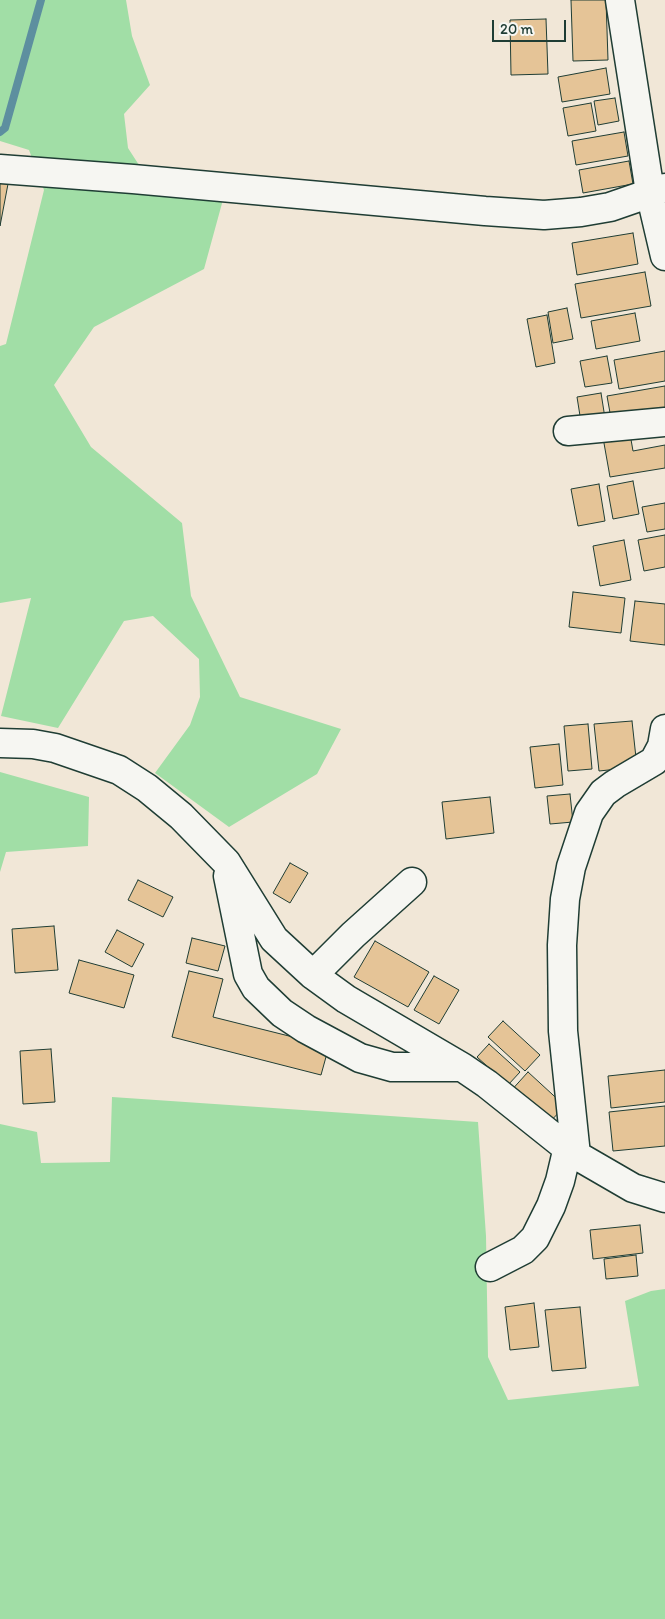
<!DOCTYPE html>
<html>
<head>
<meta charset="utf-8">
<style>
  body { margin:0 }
  #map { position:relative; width:665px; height:1619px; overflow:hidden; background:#f1e7d7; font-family:Itim,sans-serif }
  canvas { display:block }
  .scale { position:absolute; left:492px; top:20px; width:74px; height:22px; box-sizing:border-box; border:2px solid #1f3d34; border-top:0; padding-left:6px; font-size:15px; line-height:18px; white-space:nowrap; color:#1f3d34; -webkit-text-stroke:4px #f6f6f2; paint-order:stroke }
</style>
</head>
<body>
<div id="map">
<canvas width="665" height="1619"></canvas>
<div class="scale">20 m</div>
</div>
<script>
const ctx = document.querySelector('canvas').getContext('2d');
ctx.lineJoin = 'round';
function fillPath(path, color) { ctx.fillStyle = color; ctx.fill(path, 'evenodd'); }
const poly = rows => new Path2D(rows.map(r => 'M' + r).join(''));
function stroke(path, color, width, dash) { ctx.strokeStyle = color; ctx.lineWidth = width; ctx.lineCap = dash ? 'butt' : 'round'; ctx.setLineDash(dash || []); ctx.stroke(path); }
fillPath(poly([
  [0,0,126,0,132,36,150,85,124,114,128,148,157,193,224,196,204,269,94,327,54,385,91,447,182,523,191,596,240,697,341,729,317,774,229,827,155,773,190,725,200,697,199,659,153,616,124,621,58,728,1,716,31,598,0,603,0,346,6,344,44,190,29,150,0,141],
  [0,772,89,797,88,846,6,852,0,872],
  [112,1097,478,1122,486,1236,488,1357,508,1400,639,1386,625,1301,651,1291,665,1289,665,1619,0,1619,0,1124,37,1132,41,1163,110,1162]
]), '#a1dea6');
stroke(poly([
  [0,132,5,128,41,0]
]), '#5d8f9f', 8);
const building = poly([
  [571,0,606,0,608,60,573,61,571,0],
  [546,19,548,74,511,75,510,20,546,19],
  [606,68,610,94,562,102,558,77,606,68],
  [615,98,619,121,598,125,594,101,615,98],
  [591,103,596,131,568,136,563,108,591,103],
  [624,132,628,156,576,165,572,141,624,132],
  [629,161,633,184,583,193,579,170,629,161],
  [0,182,8,184,0,226,0,182],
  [633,233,638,264,577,275,572,243,633,233],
  [645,272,651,306,581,318,575,284,645,272],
  [567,308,573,339,553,343,548,312,567,308],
  [635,313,640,341,596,349,591,321,635,313],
  [547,315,555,363,536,367,527,319,547,315],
  [665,351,665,381,619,389,614,360,665,351],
  [607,356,612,383,585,387,580,361,607,356],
  [665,386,665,414,612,424,607,396,665,386],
  [601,393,605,418,581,422,577,397,601,393],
  [629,428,633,451,665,445,665,468,610,477,602,432,629,428],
  [633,481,639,514,613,519,607,486,633,481],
  [599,484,605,521,578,526,571,489,599,484],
  [665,503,665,529,647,532,642,507,665,503],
  [665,535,665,567,644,571,638,540,665,535],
  [624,540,631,580,600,586,593,546,624,540],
  [573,592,625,598,621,633,569,627,573,592],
  [635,601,665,604,665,645,630,641,635,601],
  [632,721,637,767,599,771,594,724,632,721],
  [588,724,592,769,568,771,564,726,588,724],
  [559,744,563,785,535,788,530,747,559,744],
  [570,794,573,822,550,824,547,796,570,794],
  [490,797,494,833,446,839,442,802,490,797],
  [290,863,308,873,290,903,273,893,290,863],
  [138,880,173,897,163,917,128,900,138,880],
  [54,926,58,970,15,973,12,929,54,926],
  [117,930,144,944,132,967,105,952,117,930],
  [192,938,225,946,218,971,186,963,192,938],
  [375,941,429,972,408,1007,354,977,375,941],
  [79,960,134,975,124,1008,69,993,79,960],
  [189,971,223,979,213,1017,329,1046,321,1075,172,1037,189,971],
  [434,976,459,990,439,1024,414,1010,434,976],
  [503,1021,540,1055,525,1071,488,1037,503,1021],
  [489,1044,520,1072,508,1085,477,1057,489,1044],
  [51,1049,55,1102,23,1104,20,1051,51,1049],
  [665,1070,665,1102,611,1108,608,1076,665,1070],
  [528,1072,565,1106,546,1126,509,1093,528,1072],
  [665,1106,665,1146,613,1151,609,1112,665,1106],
  [640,1225,643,1253,593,1259,590,1230,640,1225],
  [636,1255,638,1276,606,1279,604,1259,636,1255],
  [534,1303,539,1347,510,1350,505,1307,534,1303],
  [580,1307,586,1368,552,1371,545,1310,580,1307]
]);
fillPath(building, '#e5c497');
stroke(building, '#1f3d34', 1);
const minor = poly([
  [620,0,650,192,665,256],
  [0,169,133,179,485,211,544,215,581,212,610,207,665,188],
  [568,431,665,422],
  [0,743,33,744,55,748,119,770,147,788,181,816,226,862,274,939,313,975,346,999,462,1067,487,1084,576,1155,633,1188,665,1198],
  [228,876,248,974,256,988,282,1013,306,1029,360,1058,392,1067,461,1067],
  [313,975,353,935,412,882],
  [576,1155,563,1031,562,945,565,899,571,867,589,813,603,793,615,784,654,761,662,746,665,729],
  [490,1267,523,1250,535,1238,551,1206,560,1181,568,1147]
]);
stroke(minor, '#1f3d34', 31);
stroke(minor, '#f6f6f2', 28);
</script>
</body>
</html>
